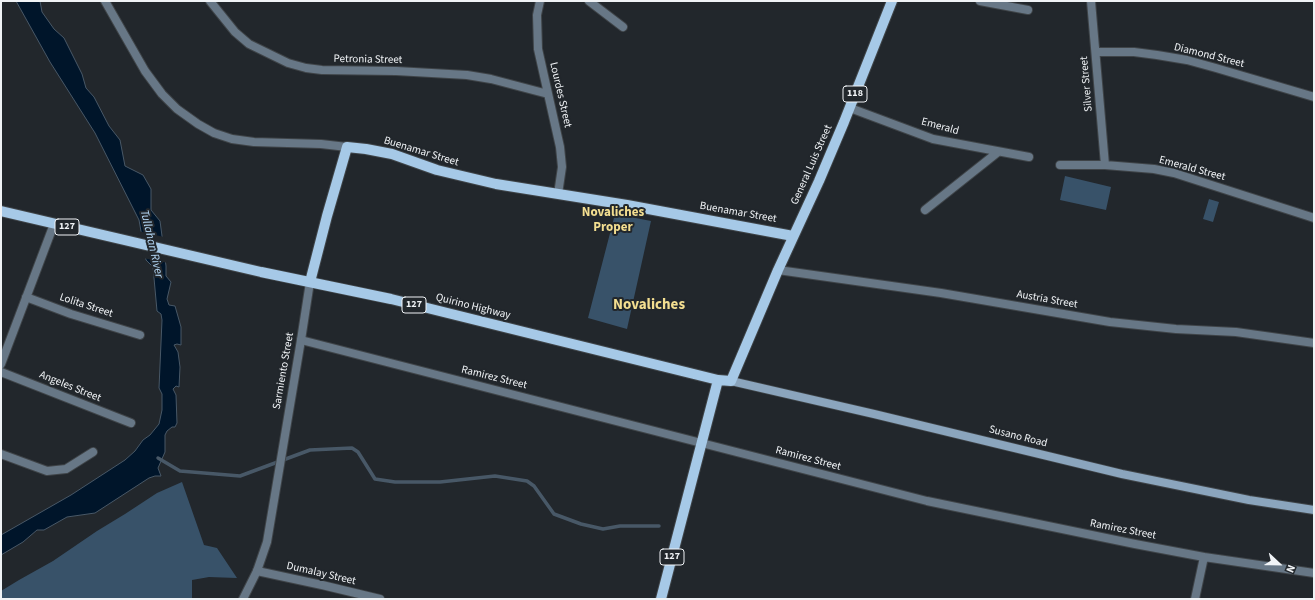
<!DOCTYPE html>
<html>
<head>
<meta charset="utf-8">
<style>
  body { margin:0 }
  #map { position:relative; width:1315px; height:600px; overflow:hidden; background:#22272c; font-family:"Source Sans 3",sans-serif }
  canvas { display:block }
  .frame { position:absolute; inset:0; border:2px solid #f0f3f6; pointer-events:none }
  .north { position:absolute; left:1259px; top:544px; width:40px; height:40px; -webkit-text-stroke:3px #22272c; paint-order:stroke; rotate:112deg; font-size:11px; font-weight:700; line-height:16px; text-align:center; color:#f0f3f6 }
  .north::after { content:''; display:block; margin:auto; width:14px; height:18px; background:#f0f3f6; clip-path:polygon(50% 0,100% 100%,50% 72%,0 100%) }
</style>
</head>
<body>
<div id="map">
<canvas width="1315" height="600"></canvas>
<div class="frame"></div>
<div class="north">N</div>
</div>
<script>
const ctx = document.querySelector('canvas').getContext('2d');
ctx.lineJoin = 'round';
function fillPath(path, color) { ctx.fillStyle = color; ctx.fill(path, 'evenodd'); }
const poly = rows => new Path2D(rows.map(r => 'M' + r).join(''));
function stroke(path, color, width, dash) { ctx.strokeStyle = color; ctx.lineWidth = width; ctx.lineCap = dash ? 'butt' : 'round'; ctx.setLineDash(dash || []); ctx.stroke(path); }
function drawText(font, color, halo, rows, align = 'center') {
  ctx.font = font + ' "Source Sans 3",sans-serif'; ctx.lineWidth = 4; ctx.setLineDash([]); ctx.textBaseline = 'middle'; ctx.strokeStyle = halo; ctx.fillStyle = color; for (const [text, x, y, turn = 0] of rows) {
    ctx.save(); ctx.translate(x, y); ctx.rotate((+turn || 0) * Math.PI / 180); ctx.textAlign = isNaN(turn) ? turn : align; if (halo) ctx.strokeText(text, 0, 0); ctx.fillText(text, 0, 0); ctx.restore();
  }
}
fillPath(poly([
  [1065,176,1111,187,1106,210,1060,200],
  [1209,199,1219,202,1213,222,1203,219],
  [615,214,651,221,627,329,588,318],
  [182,482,204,545,217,548,237,578,209,577,192,580,192,599,1,599,1,591,19,580,53,561,97,531,125,514,157,493]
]), '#385269');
const water = poly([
  [16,1,40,1,42,12,54,29,64,38,82,74,86,88,94,97,109,126,120,140,125,166,143,175,151,189,151,210,160,221,166,266,166,276,171,282,167,299,169,305,175,306,181,327,181,345,177,344,174,345,178,352,180,367,179,387,176,386,173,389,176,395,177,423,175,427,172,427,167,431,165,435,165,452,158,468,161,476,155,476,149,478,95,513,67,517,44,530,37,530,23,542,1,555,1,535,71,495,125,460,135,451,143,440,150,435,159,424,162,410,162,394,159,388,162,320,161,314,157,311,153,267,146,260,139,220,95,133,50,62,16,1]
]);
fillPath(water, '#00152a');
stroke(water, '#485867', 1);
fillPath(poly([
  [138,231,164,237,168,263,143,258]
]), '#22272c');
stroke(poly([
  [158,458,180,471,240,476,310,450,352,448,358,452,375,479,395,482,440,482,495,476,527,481,534,486,554,514,581,524,603,529,620,526,659,526]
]), '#485867', 3.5);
const minor = poly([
  [210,1,235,32,249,44,288,63,306,68,322,70,396,71,467,75,491,79,548,94],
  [540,1,537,15,538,49,560,147,562,167,558,194],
  [589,1,623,27],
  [980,1,1028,10],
  [1091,1,1105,165],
  [1096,52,1134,52,1157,55,1187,60,1216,68,1314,97],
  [850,108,933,139,1029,157],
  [1060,165,1105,165,1154,169,1174,173,1314,218],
  [925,210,998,152],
  [778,270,941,293,1110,322,1176,329,1236,332,1314,343],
  [26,297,71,314,140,335],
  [301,340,927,501,1135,544,1204,557,1314,573],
  [1,364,54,224],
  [1,372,131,423],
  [1,454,47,471,66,469,93,452],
  [257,571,322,585,380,599],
  [1195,599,1204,557]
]);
const tertiary = poly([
  [105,1,145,71,162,94,177,109,198,124,214,133,232,139,254,142,321,144,347,147],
  [243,599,257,571,267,542,301,340,310,282]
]);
const secondary = poly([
  [731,381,874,414,1122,474,1249,500,1314,510]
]);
const primary = poly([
  [1,211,261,272,391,299,718,380,731,381,778,270,819,181,844,122,892,1],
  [310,282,327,216,347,147,366,149,392,154,437,170,496,184,627,205,793,236],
  [661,599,718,380]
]);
stroke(minor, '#3f4448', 10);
stroke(tertiary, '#3f4448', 10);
stroke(secondary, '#3f4448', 10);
stroke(primary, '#3f4448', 12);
stroke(minor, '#677786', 8);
stroke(tertiary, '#677786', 8);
stroke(secondary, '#8ba5bd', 8);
stroke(primary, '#a6c9e7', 10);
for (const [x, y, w] of [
  [855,94,24],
  [67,227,24],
  [414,305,24],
  [672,557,24]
]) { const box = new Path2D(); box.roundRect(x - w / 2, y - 8, w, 16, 3); ctx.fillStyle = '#22272c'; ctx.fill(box); stroke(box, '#f0f3f6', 1); }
drawText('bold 10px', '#f0f3f6', null, [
  ["118",855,94],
  ["127",67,227],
  ["127",414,305],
  ["127",672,557]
]);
drawText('11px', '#f0f3f6', '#22272c', [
  ["Diamond Street",1209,56,14],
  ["Petronia Street",368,60,1],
  ["Silver Street",1087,84,-95],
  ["Lourdes Street",560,95,77],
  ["Emerald",940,127,15],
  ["Buenamar Street",421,152,17],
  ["General Luis Street",812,165,-66],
  ["Emerald Street",1192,169,15],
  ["Buenamar Street",738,213,10],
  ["Austria Street",1047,300,10],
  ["Lolita Street",86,306,18],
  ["Quirino Highway",473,307,14],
  ["Sarmiento Street",284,371,-80],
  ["Ramirez Street",494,378,14],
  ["Angeles Street",70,387,22],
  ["Susano Road",1018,437,14],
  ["Ramirez Street",808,459,15],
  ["Ramirez Street",1123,530,11],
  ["Dumalay Street",321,574,13]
]);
drawText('italic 12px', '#b7dbfa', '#22272c', [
  ["Tullahan River",151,244,77]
]);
drawText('bold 13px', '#f3de90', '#22272c', [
  ["Novaliches",613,213],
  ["Proper",613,228]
]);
drawText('bold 15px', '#f3de90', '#22272c', [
  ["Novaliches",649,306]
]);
</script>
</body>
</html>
